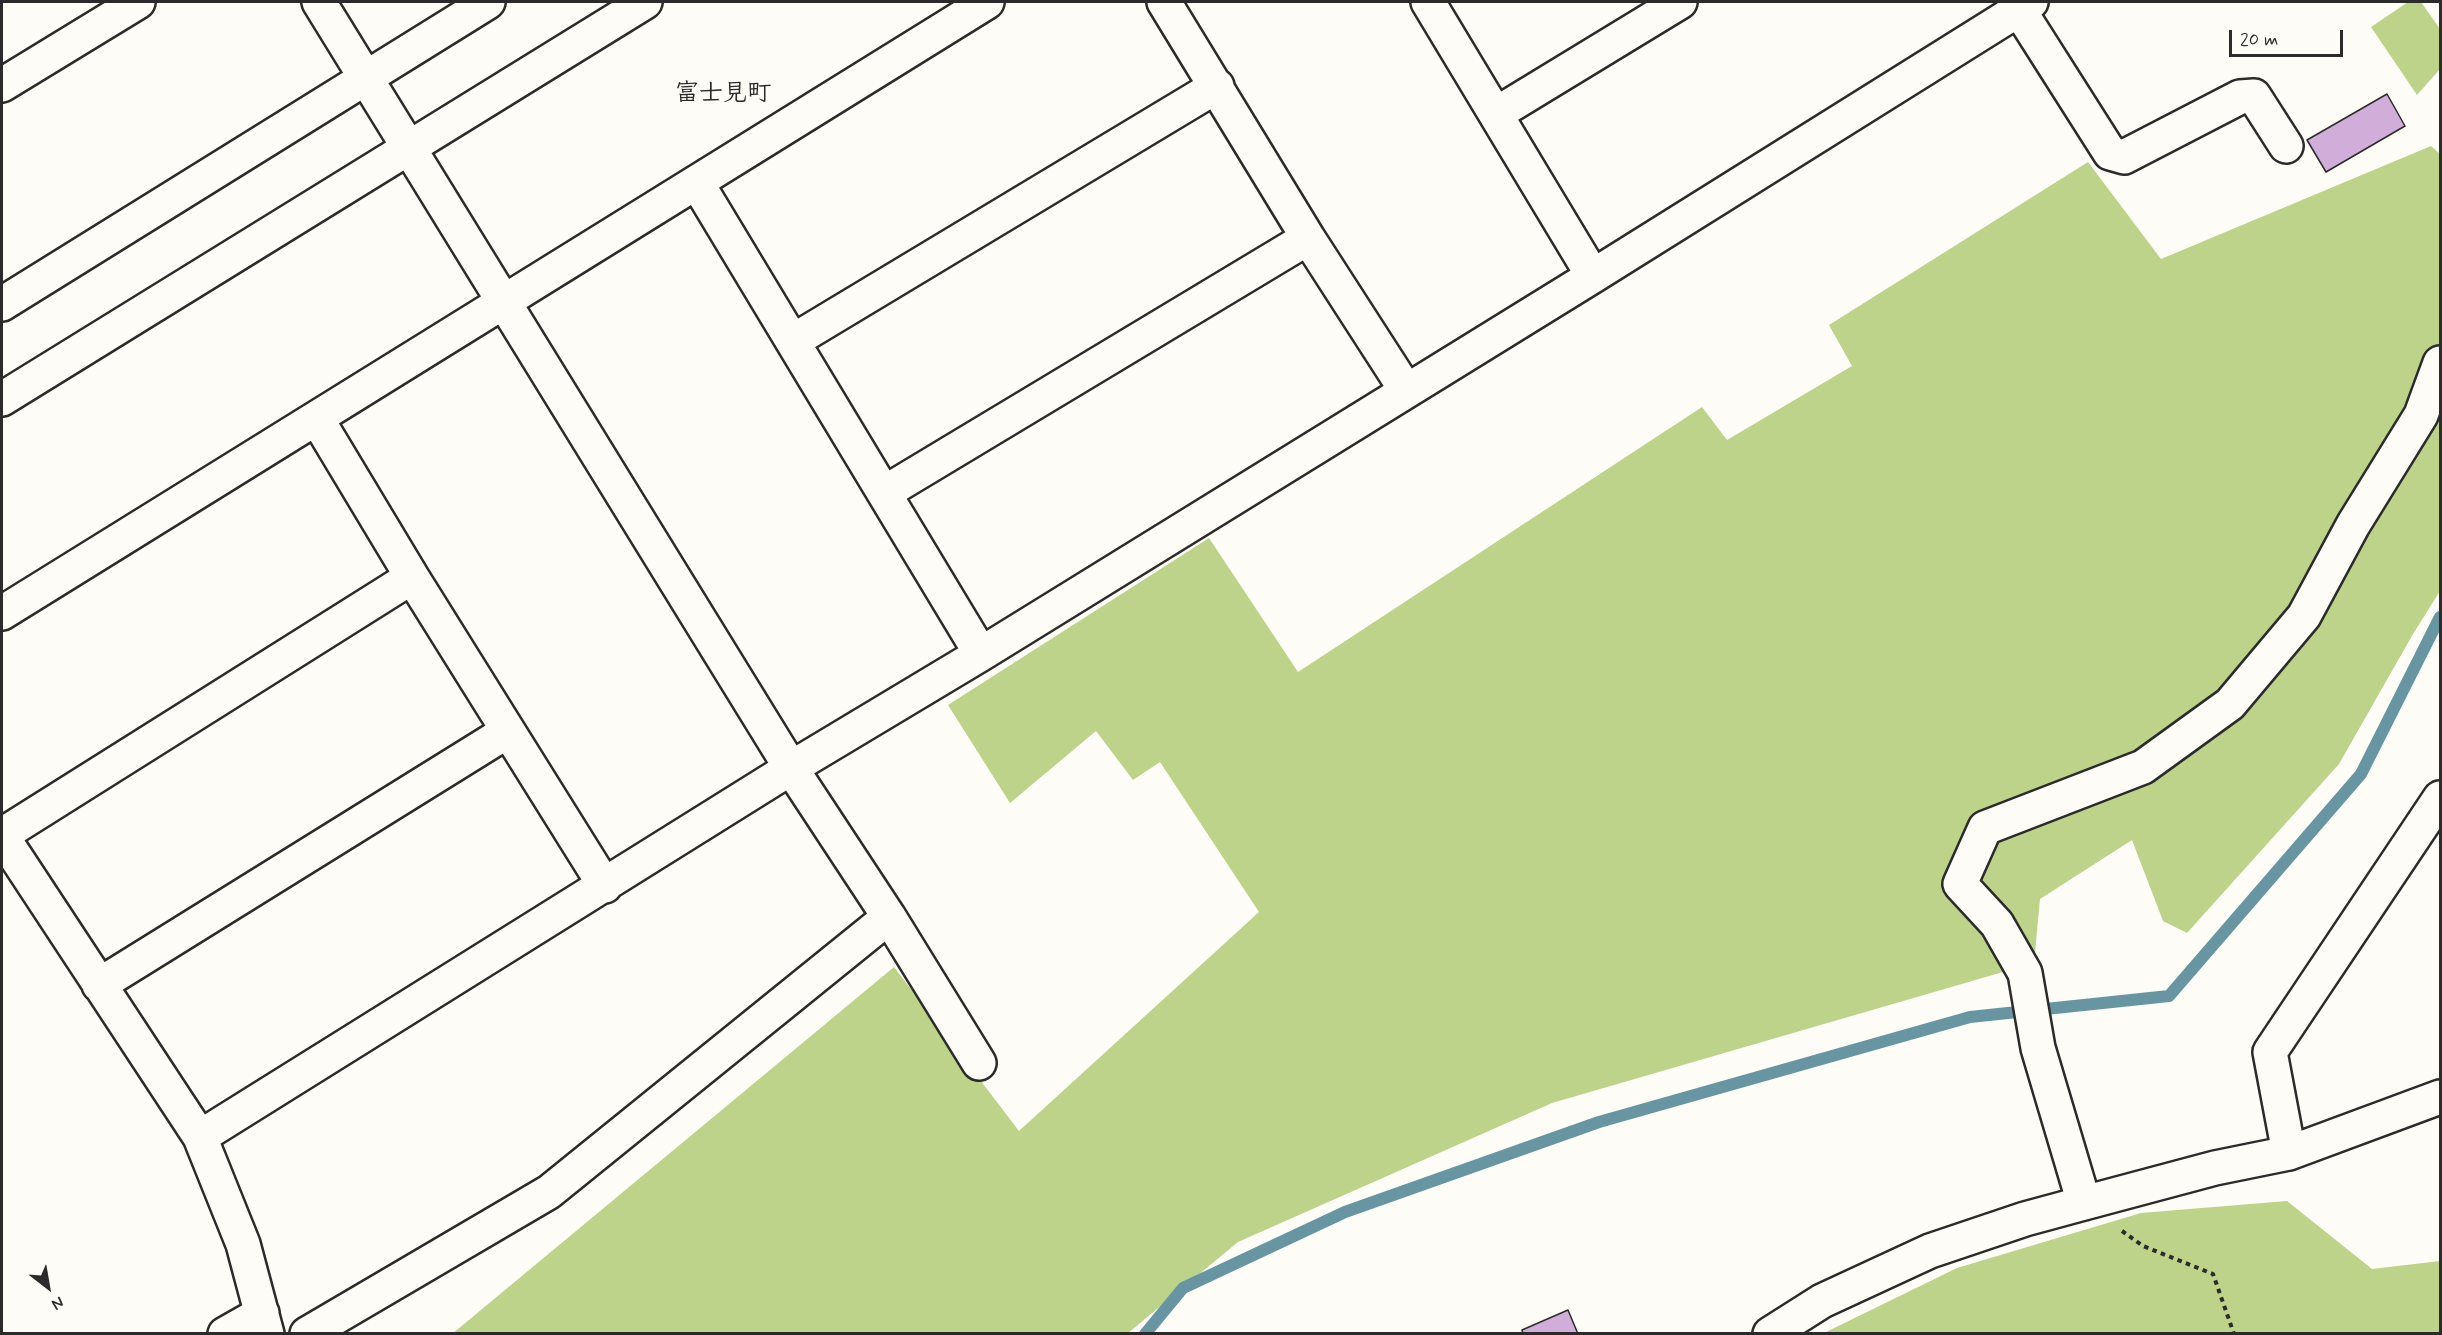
<!DOCTYPE html>
<meta charset="utf-8">
<style>
body{margin:0}
#map{position:relative;width:2442px;height:1335px;overflow:hidden;background:#fdfcf7;font-family:Mynerve,sans-serif}
canvas{display:block}
.frame{position:absolute;inset:0;border:3px solid #2b2b2b;pointer-events:none}
.north{position:absolute;left:18px;top:1257px;width:60px;height:60px;-webkit-text-stroke:4px #fdfcf7;paint-order:stroke;rotate:149deg;font-size:16px;font-weight:700;line-height:24px;text-align:center;color:#2b2b2b}
.north::after{content:'';display:block;margin:auto;width:21px;height:27px;background:#2b2b2b;clip-path:polygon(50% 0,100% 100%,50% 72%,0 100%)}
.scale{position:absolute;left:2229px;top:30px;width:114px;height:27px;box-sizing:border-box;border:3px solid #2b2b2b;border-top:0;padding-left:8px;font-size:18px;line-height:21px;white-space:nowrap;color:#2b2b2b;-webkit-text-stroke:4px #fdfcf7;paint-order:stroke}
</style>
<div id="map">
<canvas width="2442" height="1335"></canvas>
<div class="frame"></div>
<div class="north">N</div>
<div class="scale">20 m</div>
</div>
<script>
const c = document.querySelector('canvas').getContext('2d');
c.lineJoin = 'round';
function paint(path, color) {
  c.fillStyle = color;
  c.fill(path, 'evenodd');
}
function shape(rows) {
  const path = new Path2D();
  for (const r of rows) {
    path.moveTo(r[0], r[1]);
    for (let i = 2; i < r.length; i += 2) path.lineTo(r[i], r[i + 1]);
  }
  return path;
}
function strokePath(path, color, width, dash) {
  c.strokeStyle = color;
  c.lineWidth = width;
  c.lineCap = dash ? 'butt' : 'round';
  c.setLineDash(dash || []);
  c.stroke(path);
}
function write(font, color, halo, rows, align = 'center') {
  c.font = font + ' Mynerve,"Klee One",sans-serif';
  c.lineWidth = 4.5;
  c.setLineDash([]);
  c.textBaseline = 'middle';
  c.strokeStyle = halo;
  c.fillStyle = color;
  for (const [text, x, y, turn = 0] of rows) {
    c.save();
    c.translate(x, y);
    c.rotate((+turn || 0) * Math.PI / 180);
    c.textAlign = isNaN(turn) ? turn : align;
    if (halo) c.strokeText(text, 0, 0);
    c.fillText(text, 0, 0);
    c.restore();
  }
}
paint(shape([
 [2408,2,2421,2,2440,29,2440,69,2417,95,2371,27],
 [2431,146,2440,154,2440,591,2413,634,2339,764,2187,933,2163,921,2132,840,2040,899,2034,963,1552,1103,1238,1242,1128,1333,452,1334,894,967,1019,1131,1259,912,1160,762,1133,780,1096,731,1010,803,948,705,1209,538,1298,672,1702,407,1727,440,1852,366,1829,325,2088,162,2161,259],
 [2287,1201,2372,1269,2440,1261,2440,1333,1824,1333,1957,1268,2141,1213]
]), '#bdd389');
strokePath(shape([
 [1145,1334,1183,1288,1345,1212,1599,1122,1970,1017,2169,996,2361,774,2440,617]
]), '#6895a2', 12);
const building = shape([
 [2387,94,2405,126,2326,172,2307,140,2387,94],
 [1568,1310,1578,1334,1523,1334,1522,1330,1568,1310]
]);
paint(building, '#d0aed9');
strokePath(building, '#2b2b2b', 1.5);
const minor = shape([
 [319,2,791,768,889,917,979,1063],
 [1164,2,1308,238,1406,390],
 [1428,2,1593,276],
 [2014,2,2110,153,2124,157,2240,97,2254,96,2286,146],
 [2,85,138,2],
 [1496,114,1680,2],
 [697,183,981,654],
 [2,304,488,2],
 [793,341,1217,86],
 [2,399,645,2],
 [317,419,412,577,605,886],
 [884,493,1308,238],
 [2,613,987,2],
 [2,835,412,577],
 [2,836,200,1137,243,1244,267,1334],
 [99,985,508,731],
 [200,1137,791,768,981,654,1593,276,2031,2],
 [2289,1153,2270,1052,2440,798],
 [2084,1203,2038,1048,2025,973,1997,924,1960,884,1985,828,2143,767,2230,704,2304,616,2353,525,2421,415,2440,363],
 [225,1334,262,1313],
 [307,1334,549,1192,889,917],
 [1770,1334,1822,1301,1930,1251,2025,1219,2084,1203,2215,1168,2289,1153,2440,1097]
]);
strokePath(minor, '#2b2b2b', 38);
strokePath(shape([
 [2122,1231,2143,1246,2213,1274,2234,1334]
]), '#2b2b2b', 4, [4.5, 4.5]);
strokePath(minor, '#fdfcf7', 33);
write('bold 24px', '#2b2b2b', '#fdfcf7', [
 ["富士見町",723,95]
]);
</script>
